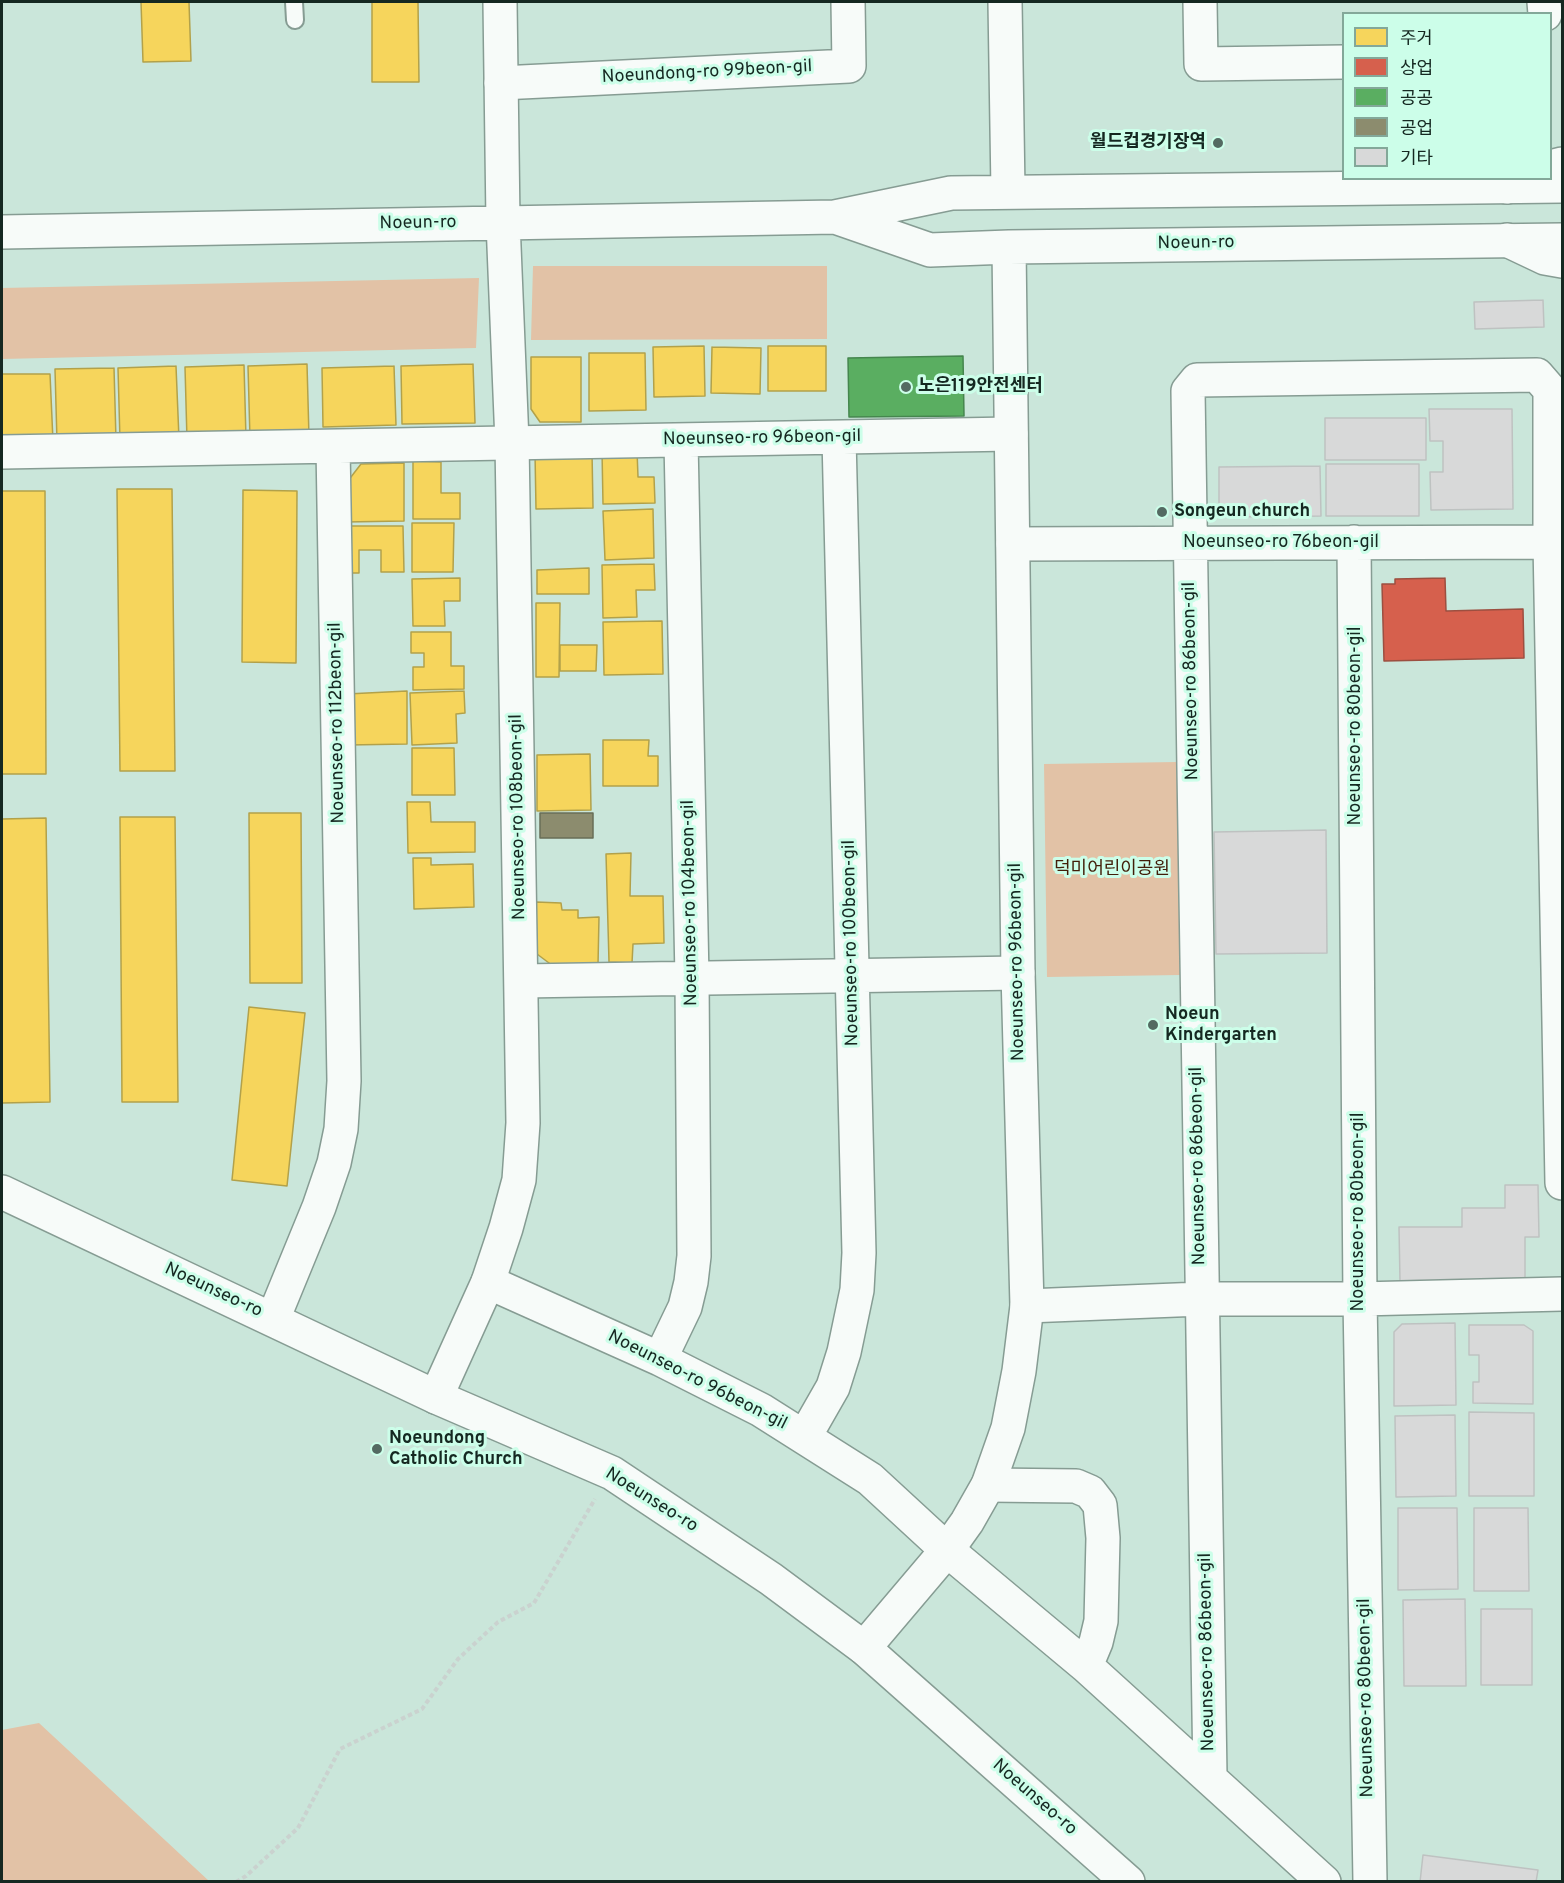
<!DOCTYPE html>
<meta charset="utf-8">
<style>
body{margin:0}
#map{position:relative;width:1564px;height:1883px;overflow:hidden;background:#cae6da;font-family:Overpass,"Noto Sans KR",sans-serif}
canvas{display:block}
.frame{position:absolute;inset:0;border:3px solid #152821;pointer-events:none}
.legend{position:absolute;left:1342px;top:12px;width:210px;height:168px;box-sizing:border-box;background:#ccfee9;border:2px solid #83a899;margin:0;padding:8px 10px;list-style:none;font-size:18px;color:#152821}
.legend li{display:flex;align-items:center;gap:12px;height:30px}
.legend b{width:30px;border:2px solid #83a899}
</style>
<div id="map">
<canvas width="1564" height="1883"></canvas>
<div class="frame"></div>
<ul class="legend">
<li><b style="height:16px;background:#f6d55c"></b>주거</li>
<li><b style="height:16px;background:#d6604d"></b>상업</li>
<li><b style="height:16px;background:#5aae61"></b>공공</li>
<li><b style="height:16px;background:#8c8c6e"></b>공업</li>
<li><b style="height:16px;background:#d8d9d9"></b>기타</li>
</ul>
</div>
<script>
const c = document.querySelector('canvas').getContext('2d');
c.lineJoin = 'round';
function paint(path, color) {
  c.fillStyle = color;
  c.fill(path, 'evenodd');
}
function shape(rows) {
  const path = new Path2D();
  for (const r of rows) {
    path.moveTo(r[0], r[1]);
    for (let i = 2; i < r.length; i += 2) path.lineTo(r[i], r[i + 1]);
  }
  return path;
}
function strokePath(path, color, width, dash) {
  c.strokeStyle = color;
  c.lineWidth = width;
  c.lineCap = dash ? 'butt' : 'round';
  c.setLineDash(dash || []);
  c.stroke(path);
}
function write(font, color, halo, rows, align = 'center') {
  c.font = font + ' Overpass,"Noto Sans KR",sans-serif';
  c.lineWidth = 6;
  c.setLineDash([]);
  c.textBaseline = 'middle';
  c.strokeStyle = halo;
  c.fillStyle = color;
  for (const [text, x, y, turn = 0] of rows) {
    c.save();
    c.translate(x, y);
    c.rotate((+turn || 0) * Math.PI / 180);
    c.textAlign = isNaN(turn) ? turn : align;
    if (halo) c.strokeText(text, 0, 0);
    c.fillText(text, 0, 0);
    c.restore();
  }
}
paint(shape([
 [533,266,827,266,827,339,531,340],
 [479,278,476,348,2,359,2,288],
 [1177,762,1180,975,1047,977,1044,764],
 [39,1723,209,1881,2,1881,2,1730]
]), '#e2c2a6');
const homes = shape([
 [141,2,189,2,191,61,143,62,141,2],
 [372,2,418,2,419,82,372,82,372,2],
 [704,346,705,396,654,397,653,347,704,346],
 [768,346,826,346,826,391,768,391,768,346],
 [712,347,761,348,760,394,711,393,712,347],
 [589,353,645,353,646,410,589,411,589,353],
 [531,357,581,357,581,422,540,422,531,409,531,357],
 [307,364,309,437,250,439,248,366,307,364],
 [473,364,475,423,402,424,401,366,473,364],
 [244,365,246,438,187,440,185,367,244,365],
 [176,366,179,439,120,441,118,368,176,366],
 [394,366,396,425,323,427,322,368,394,366],
 [114,368,116,440,57,442,55,369,114,368],
 [2,374,50,374,53,441,2,440,2,374],
 [637,450,638,477,654,477,655,503,603,504,602,451,637,450],
 [592,451,593,508,536,509,535,453,592,451],
 [413,461,441,462,441,493,460,493,460,519,413,519,413,461],
 [404,463,404,521,345,522,344,486,361,464,404,463],
 [117,489,172,489,175,771,120,771,117,489],
 [243,490,297,491,296,663,242,662,243,490],
 [2,491,45,491,46,774,2,774,2,491],
 [653,509,654,558,605,560,603,511,653,509],
 [412,523,454,523,453,572,412,572,412,523],
 [345,526,403,526,404,572,381,572,381,550,359,550,359,573,346,573,345,526],
 [654,564,655,590,636,590,637,617,603,618,602,565,654,564],
 [589,568,589,594,537,594,537,570,589,568],
 [460,578,460,601,444,601,445,626,413,626,412,579,460,578],
 [536,603,560,603,559,677,536,677,536,603],
 [662,621,663,674,604,675,603,622,662,621],
 [411,632,451,632,451,666,464,666,464,689,413,690,413,667,424,667,424,653,411,653,411,632],
 [560,645,597,645,596,671,560,671,560,645],
 [407,691,407,744,348,745,347,694,407,691],
 [464,691,465,713,456,714,457,743,412,745,410,693,464,691],
 [603,740,649,740,648,756,658,756,658,786,603,786,603,740],
 [412,748,454,748,455,795,412,795,412,748],
 [590,754,591,810,537,811,537,755,590,754],
 [407,802,430,802,431,822,475,822,475,852,408,853,407,802],
 [249,813,301,813,302,983,250,983,249,813],
 [120,817,175,817,178,1102,122,1102,120,817],
 [46,818,50,1102,2,1103,2,819,46,818],
 [631,853,630,896,663,896,664,943,633,944,632,963,609,962,606,854,631,853],
 [413,858,431,858,431,865,473,864,474,907,414,909,413,858],
 [536,902,561,903,562,910,578,910,578,918,599,917,598,965,553,966,537,954,536,902],
 [249,1007,305,1013,287,1186,232,1180,249,1007]
]);
paint(homes, '#f6d55c');
strokePath(homes, '#b2a14a', 1.5);
const shops = shape([
 [1445,578,1446,611,1523,609,1524,658,1384,661,1382,584,1395,584,1395,579,1445,578]
]);
paint(shops, '#d6604d');
strokePath(shops, '#9c4f40', 1.5);
const public = shape([
 [963,356,964,416,849,417,848,358,963,356]
]);
paint(public, '#5aae61');
strokePath(public, '#45864e', 1.5);
const industry = shape([
 [540,813,593,813,593,838,540,838,540,813]
]);
paint(industry, '#8c8c6e');
strokePath(industry, '#686e57', 1.5);
const building = shape([
 [1543,300,1544,327,1475,329,1474,302,1543,300],
 [1429,409,1512,409,1513,509,1431,510,1430,472,1443,472,1443,441,1430,441,1429,409],
 [1325,418,1426,418,1426,460,1325,460,1325,418],
 [1326,464,1419,464,1419,516,1326,516,1326,464],
 [1320,466,1321,516,1232,517,1232,509,1219,509,1219,467,1320,466],
 [1326,830,1327,953,1216,954,1214,832,1326,830],
 [1505,1185,1538,1185,1539,1237,1525,1237,1525,1280,1400,1281,1399,1227,1462,1227,1462,1208,1505,1208,1505,1185],
 [1455,1323,1456,1405,1394,1406,1394,1332,1402,1324,1455,1323],
 [1469,1325,1524,1325,1533,1331,1533,1404,1473,1403,1473,1382,1479,1382,1479,1355,1469,1355,1469,1325],
 [1469,1412,1534,1413,1534,1496,1469,1496,1469,1412],
 [1455,1415,1456,1496,1396,1497,1395,1416,1455,1415],
 [1398,1508,1457,1508,1458,1589,1398,1590,1398,1508],
 [1474,1508,1528,1508,1529,1591,1474,1591,1474,1508],
 [1465,1599,1466,1686,1404,1686,1403,1600,1465,1599],
 [1481,1609,1532,1609,1532,1685,1481,1685,1481,1609],
 [1423,1855,1538,1870,1536,1882,1420,1882,1423,1855]
]);
paint(building, '#d8d9d9');
strokePath(building, '#bec2c1', 1.5);
const service = shape([
 [294,2,295,20]
]);
const minor = shape([
 [1200,2,1201,64,1344,62],
 [1544,2,1545,14],
 [501,83,849,66,848,2],
 [2,452,1011,434],
 [1354,542,1360,1299,1370,1882],
 [1013,544,1550,542],
 [522,981,1018,973],
 [2,1192,436,1397,612,1473,771,1579,864,1648,1128,1882],
 [488,1282,660,1359,761,1410,870,1479,947,1550,1086,1666,1324,1882],
 [1027,1306,1201,1299,1360,1299,1562,1294],
 [273,1319,319,1207,334,1163,341,1129,344,1081,333,447],
 [660,1359,685,1307,691,1282,694,1256,692,978,681,441],
 [805,1436,833,1387,844,1352,857,1290,859,1253,839,438],
 [988,1485,1076,1486,1090,1492,1100,1505,1103,1538,1101,1621,1096,1642,1086,1666],
 [1210,1776,1188,391,1197,380,1537,375,1550,390,1550,542,1562,1183]
]);
const tertiary = shape([
 [1005,2,1008,191],
 [835,217,930,250,1009,247,1562,240],
 [2,232,835,217,951,193,1562,186],
 [436,1397,488,1282,506,1228,519,1180,523,1123,512,442,503,222,500,2],
 [864,1648,947,1550,967,1522,988,1485,1008,1428,1019,1371,1027,1306,1018,973,1009,247]
]);
const primary = shape([
 [1550,167,1562,164],
 [1507,187,1524,178],
 [1507,240,1545,258,1562,261]
]);
strokePath(service, '#869c93', 20);
strokePath(minor, '#869c93', 36);
strokePath(tertiary, '#869c93', 36);
strokePath(primary, '#869c93', 36);
strokePath(shape([
 [236,1882,246,1876,298,1828,340,1749,422,1709,458,1659,498,1622,534,1603,595,1499]
]), '#cad2cf', 4, [4.5, 3]);
strokePath(service, '#f7fbf9', 16);
strokePath(minor, '#f7fbf9', 33);
strokePath(tertiary, '#f7fbf9', 33);
strokePath(primary, '#f7fbf9', 33);
for (const [x, y, r, color] of [
 [1218,143,6,"#546a62"],
 [906,387,6,"#546a62"],
 [1162,512,6,"#546a62"],
 [1153,1025,6,"#546a62"],
 [377,1449,6,"#546a62"]
]) {
  const dot = new Path2D();
  dot.arc(x, y, r, 0, 2 * Math.PI);
  c.fillStyle = color;
  c.fill(dot);
  strokePath(dot, '#ccfee9', 2);
}
write('18px', '#152821', '#ccfee9', [
 ["Noeundong-ro 99beon-gil",707,73,-3],
 ["Noeun-ro",418,224,-1],
 ["Noeun-ro",1196,244,-1],
 ["Noeunseo-ro 96beon-gil",762,439,-1],
 ["Noeunseo-ro 76beon-gil",1281,543],
 ["Noeunseo-ro 86beon-gil",1192,681,-91],
 ["Noeunseo-ro 112beon-gil",338,723,-91],
 ["Noeunseo-ro 80beon-gil",1356,726,-90],
 ["Noeunseo-ro 108beon-gil",519,817,-91],
 ["Noeunseo-ro 104beon-gil",691,903,-91],
 ["Noeunseo-ro 100beon-gil",852,943,-91],
 ["Noeunseo-ro 96beon-gil",1018,962,-91],
 ["Noeunseo-ro 86beon-gil",1199,1166,-91],
 ["Noeunseo-ro 80beon-gil",1359,1212,-90],
 ["Noeunseo-ro",213,1291,25],
 ["Noeunseo-ro 96beon-gil",697,1381,27],
 ["Noeunseo-ro",651,1501,32],
 ["Noeunseo-ro 86beon-gil",1208,1652,-91],
 ["Noeunseo-ro 80beon-gil",1367,1698,-91],
 ["Noeunseo-ro",1034,1798,41]
]);
write('bold 18px', '#152821', '#ccfee9', [
 ["월드컵경기장역",1206,143,"right"],
 ["노은119안전센터",918,387],
 ["Songeun church",1174,512],
 ["Noeun",1165,1015],
 ["Kindergarten",1165,1036],
 ["Noeundong",389,1439],
 ["Catholic Church",389,1460]
], 'left');
write('18px', '#421e09', '#ccfee9', [
 ["덕미어린이공원",1112,870]
]);
</script>
